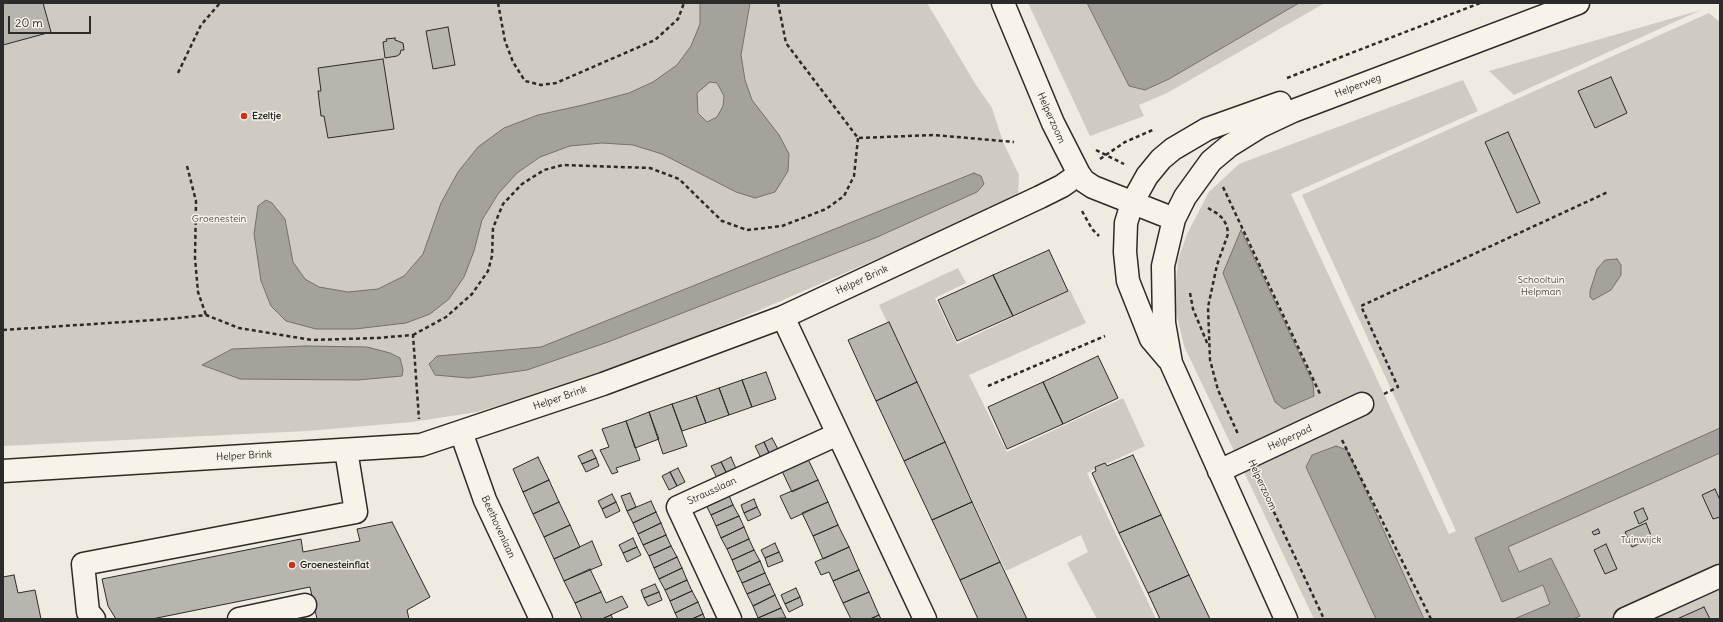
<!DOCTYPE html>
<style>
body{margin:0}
#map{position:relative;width:1723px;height:622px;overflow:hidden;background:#efebe0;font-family:Delius,sans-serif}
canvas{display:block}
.frame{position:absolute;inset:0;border:4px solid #2b2b2b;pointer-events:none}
.scale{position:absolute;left:8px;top:16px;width:83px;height:18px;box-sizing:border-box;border:2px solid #2b2b2b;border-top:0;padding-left:5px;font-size:12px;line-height:14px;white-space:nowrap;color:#2b2b2b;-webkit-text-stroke:3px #f7f3e8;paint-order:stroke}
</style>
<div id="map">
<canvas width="1723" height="622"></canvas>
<div class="frame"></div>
<div class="scale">20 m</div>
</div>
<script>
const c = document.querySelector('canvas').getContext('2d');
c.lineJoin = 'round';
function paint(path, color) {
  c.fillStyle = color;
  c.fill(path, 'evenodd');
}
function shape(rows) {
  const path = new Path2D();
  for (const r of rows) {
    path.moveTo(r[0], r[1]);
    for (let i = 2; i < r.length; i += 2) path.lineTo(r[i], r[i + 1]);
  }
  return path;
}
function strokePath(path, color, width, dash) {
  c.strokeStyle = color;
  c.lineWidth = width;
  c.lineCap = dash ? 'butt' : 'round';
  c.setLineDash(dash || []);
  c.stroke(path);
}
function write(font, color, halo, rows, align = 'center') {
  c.font = font + ' Delius,sans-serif';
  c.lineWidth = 3;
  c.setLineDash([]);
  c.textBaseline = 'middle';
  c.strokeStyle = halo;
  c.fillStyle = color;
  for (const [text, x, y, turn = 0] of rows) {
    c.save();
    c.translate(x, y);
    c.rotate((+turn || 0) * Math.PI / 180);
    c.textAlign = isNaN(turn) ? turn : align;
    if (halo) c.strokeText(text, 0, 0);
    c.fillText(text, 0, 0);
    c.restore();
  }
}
paint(shape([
 [3,3,927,3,976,85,992,108,1003,142,1019,175,1018,196,989,210,760,310,654,354,578,382,477,412,412,422,307,431,3,446],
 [1028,3,1087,3,1129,86,1169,79,1299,3,1325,3,1167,93,1139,105,1144,116,1090,136],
 [1701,10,1514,95,1489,71],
 [1709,13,1720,22,1720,619,1424,619,1347,450,1306,467,1376,619,1314,619,1184,346,1174,303,1178,260,1187,234,1209,192,1239,164,1463,80,1478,111,1291,194,1449,534,1456,531,1302,195],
 [1241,231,1313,383,1314,396,1234,250],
 [958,268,966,283,935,298,957,344,1070,290,1086,323,969,375,1007,452,1123,398,1145,446,1087,473,1156,619,1097,619,1067,563,1088,552,1081,535,1006,571,879,305]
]), '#cfcbc2');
const water = shape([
 [700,3,750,3,741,55,745,80,752,100,779,135,789,154,788,171,775,192,755,198,736,192,662,154,633,145,602,143,570,146,540,157,517,173,498,194,482,220,474,251,464,277,449,299,430,314,406,323,355,329,316,329,286,321,271,306,261,281,254,234,258,206,266,200,272,203,285,219,293,262,305,279,319,287,348,292,378,289,404,276,423,254,441,203,458,172,478,147,504,128,538,115,583,105,629,93,653,82,677,65,691,46,700,24,700,3],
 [710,82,717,83,724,96,723,106,717,117,707,122,698,113,697,93,710,82],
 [1087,3,1299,3,1169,79,1145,90,1129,86,1087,3],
 [974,173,981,176,984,184,977,192,875,238,608,342,527,370,469,378,435,375,429,364,437,356,541,347,974,173],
 [1241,230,1313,383,1314,396,1284,409,1275,402,1223,273,1241,230],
 [1617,259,1621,265,1621,275,1611,290,1593,300,1590,297,1590,291,1597,269,1605,260,1617,259],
 [306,346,367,347,390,353,400,358,403,370,402,376,358,380,240,379,202,365,232,349,306,346],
 [1720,428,1720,453,1508,547,1519,572,1551,558,1580,616,1573,619,1514,619,1550,604,1543,585,1502,602,1475,538,1720,428],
 [1336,446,1347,450,1424,619,1376,619,1306,467,1312,455,1336,446]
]);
paint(water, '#a4a29a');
strokePath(water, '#74726e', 1);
const building = shape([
 [3,3,43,3,51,32,3,45,3,3],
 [448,27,455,65,433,69,426,31,448,27],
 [395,38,395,40,403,43,404,50,401,50,400,54,397,56,385,58,383,42,387,41,386,39,395,38],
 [383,59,394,129,328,138,324,116,321,116,318,91,321,91,318,68,383,59],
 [1611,77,1627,113,1595,128,1578,91,1611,77],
 [1508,132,1540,203,1517,213,1485,142,1508,132],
 [1049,250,1068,291,1013,316,993,275,1049,250],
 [993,275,1013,316,957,341,938,300,993,275],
 [889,322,917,382,876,401,848,340,889,322],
 [1098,356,1118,398,1063,424,1043,382,1098,356],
 [766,372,776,399,752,407,742,380,766,372],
 [742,380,752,407,729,415,719,388,742,380],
 [917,382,945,442,904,461,876,401,917,382],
 [1043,382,1063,424,1007,449,988,407,1043,382],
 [719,388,729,415,706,423,696,396,719,388],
 [696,396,706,423,682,431,672,404,696,396],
 [672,404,687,446,663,454,649,412,672,404],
 [649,412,659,439,635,448,626,421,649,412],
 [626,421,640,460,616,468,618,472,612,474,600,450,609,447,602,429,626,421],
 [772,438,779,451,770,455,764,442,772,438],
 [764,442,770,455,762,460,755,446,764,442],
 [945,442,972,502,932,520,904,461,945,442],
 [592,450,596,458,582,464,578,456,592,450],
 [1133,455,1161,515,1119,533,1092,473,1096,471,1095,467,1105,463,1107,466,1133,455],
 [538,457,549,480,523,492,513,469,538,457],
 [731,457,737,471,728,476,721,462,731,457],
 [807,457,818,480,792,492,781,469,807,457],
 [596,458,599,466,586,472,582,464,596,458],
 [721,462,728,476,718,480,711,466,721,462],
 [678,468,685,482,677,486,670,472,678,468],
 [670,472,677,486,669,490,662,476,670,472],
 [549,480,559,502,533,514,523,492,549,480],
 [818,480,828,502,791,519,780,496,818,480],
 [1715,489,1720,500,1720,517,1713,519,1702,495,1715,489],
 [630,493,636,507,627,511,621,496,630,493],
 [728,493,733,505,711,515,705,503,728,493],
 [612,494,616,502,602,509,598,501,612,494],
 [754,499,757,507,744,513,741,505,754,499],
 [651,501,656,512,633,523,627,511,651,501],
 [559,502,570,525,544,537,533,514,559,502],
 [616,502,620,511,606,518,602,509,616,502],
 [828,502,838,525,813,536,802,513,828,502],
 [972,502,1000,562,960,580,932,520,972,502],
 [733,505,739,516,716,526,711,515,733,505],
 [757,507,761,515,748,521,744,513,757,507],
 [1643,508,1648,519,1639,524,1634,512,1643,508],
 [656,512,661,523,638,534,633,523,656,512],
 [1161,515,1189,575,1148,593,1119,533,1161,515],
 [739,516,744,527,721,538,716,526,739,516],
 [392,522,430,597,407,610,409,619,317,619,310,587,152,619,116,619,108,606,102,579,301,539,303,552,360,541,357,529,392,522],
 [661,523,666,535,643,545,638,534,661,523],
 [1646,523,1652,538,1632,547,1625,532,1646,523],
 [570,525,580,547,554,559,544,537,570,525],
 [838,525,849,547,823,559,813,536,838,525],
 [744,527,749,539,727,549,721,538,744,527],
 [1598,529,1600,533,1594,535,1592,532,1598,529],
 [666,535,671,546,649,556,643,545,666,535],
 [633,538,637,547,623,553,619,545,633,538],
 [749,539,754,550,732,560,727,549,749,539],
 [592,541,602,565,564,581,554,559,592,541],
 [775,543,779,552,765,558,761,550,775,543],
 [1606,544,1617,569,1605,574,1594,550,1606,544],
 [671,546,677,557,654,568,649,556,671,546],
 [637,547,641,555,627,562,623,553,637,547],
 [849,547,859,570,833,581,829,572,821,575,815,562,849,547],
 [754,550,760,561,737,572,732,560,754,550],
 [779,552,783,561,768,567,765,558,779,552],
 [677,557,682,568,659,579,654,568,677,557],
 [760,561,765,573,742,583,737,572,760,561],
 [1000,562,1027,619,978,619,960,580,1000,562],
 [682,568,687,580,665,590,659,579,682,568],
 [590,569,601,592,575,603,564,581,590,569],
 [859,570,869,592,843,603,833,581,859,570],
 [765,573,770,584,747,594,742,583,765,573],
 [14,575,18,593,35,590,41,619,3,619,3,577,14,575],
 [1189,575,1210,619,1160,619,1148,593,1189,575],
 [687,580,692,591,670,601,665,590,687,580],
 [655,584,659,592,644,598,641,590,655,584],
 [770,584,775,595,753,606,747,594,770,584],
 [796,588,800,597,785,604,781,595,796,588],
 [692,591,698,602,675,613,670,601,692,591],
 [601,592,606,603,622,596,628,607,602,619,582,619,575,603,601,592],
 [659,592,662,600,648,606,644,598,659,592],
 [869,592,879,615,870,619,851,619,843,603,869,592],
 [775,595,781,608,758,618,753,606,775,595],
 [800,597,803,605,789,612,785,604,800,597],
 [698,602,703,614,692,619,678,619,675,613,698,602],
 [1704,607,1710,619,1677,619,1704,607],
 [781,608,786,618,759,619,758,618,781,608],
 [703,614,705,619,692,619,703,614],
 [611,615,613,619,602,619,611,615],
 [879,615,881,619,870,619,879,615]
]);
paint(building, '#b8b5ae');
strokePath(building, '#2b2b2b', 1);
const minor = shape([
 [1003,3,1053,123,1079,174,1084,181,1093,187,1174,219],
 [783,317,925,619],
 [1168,359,1151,339,1128,281,1125,252,1126,223,1132,203,1147,176,1161,159,1173,149,1207,129,1280,103],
 [461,432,485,500,541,619],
 [3,471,421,445,603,384,783,317,1040,197,1062,186,1079,174],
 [1219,471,1362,404],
 [94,619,88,612,83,564,356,512,346,450],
 [239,619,305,605],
 [730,619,678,507,838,434],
 [1286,619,1171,363,1164,323,1163,266,1174,219,1185,197,1211,161,1229,146,1261,126,1293,111,1578,3],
 [1625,619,1720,576]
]);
strokePath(minor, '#2b2b2b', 25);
strokePath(shape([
 [498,3,505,41,513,62,525,81,541,85,556,83,655,40,678,19,684,3],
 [778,3,786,43,858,138,934,135,1014,142],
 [178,73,201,25,220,3],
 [1287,78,1480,3],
 [1096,150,1124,164],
 [1100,159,1125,142,1155,129],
 [187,166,196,201,195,258,198,292,206,315],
 [1223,187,1321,396],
 [1208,208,1218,214,1223,219,1227,226,1228,234,1217,265,1208,307,1210,360,1218,390,1238,434],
 [1082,211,1092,229,1099,236],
 [1190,293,1193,309,1208,345],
 [3,330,169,319,206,315,239,328,312,340,377,338,413,335,419,419],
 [413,335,446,317,472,294,488,271,492,256,493,228,503,204,522,184,544,170,563,165,650,168,679,179,722,221,747,230,782,226,826,209,844,196,854,176,858,138],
 [988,386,1105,336],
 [1384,394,1398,387,1361,306,1608,192],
 [1342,440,1431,619],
 [1259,480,1324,619]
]), '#2b2b2b', 2.5, [4, 3]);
strokePath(minor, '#f7f3e8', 22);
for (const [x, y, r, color] of [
 [244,116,4,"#c8321e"],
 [292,565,4,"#c8321e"]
]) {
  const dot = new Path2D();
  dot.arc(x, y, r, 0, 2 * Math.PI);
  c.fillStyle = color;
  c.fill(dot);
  strokePath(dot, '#f7f3e8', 1.5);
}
write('10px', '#2b2b2b', '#f7f3e8', [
 ["Helperweg",1358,86,-21],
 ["Helperzoom",1051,118,66],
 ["Helper Brink",862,280,-25],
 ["Helper Brink",560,398,-19],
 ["Helperpad",1290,438,-25],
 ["Helper Brink",244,456,-3],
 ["Helperzoom",1262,485,65],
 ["Strausslaan",712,491,-25],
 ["Beethovenlaan",498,527,65]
]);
write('bold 10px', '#2b2b2b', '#f7f3e8', [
 ["Ezeltje",252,116],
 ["Groenesteinflat",300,565]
], 'left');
write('10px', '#545351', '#f7f3e8', [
 ["Groenestein",219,219],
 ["Schooltuin",1541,280],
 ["Helpman",1541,292],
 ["Tuinwijck",1641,540]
]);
</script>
